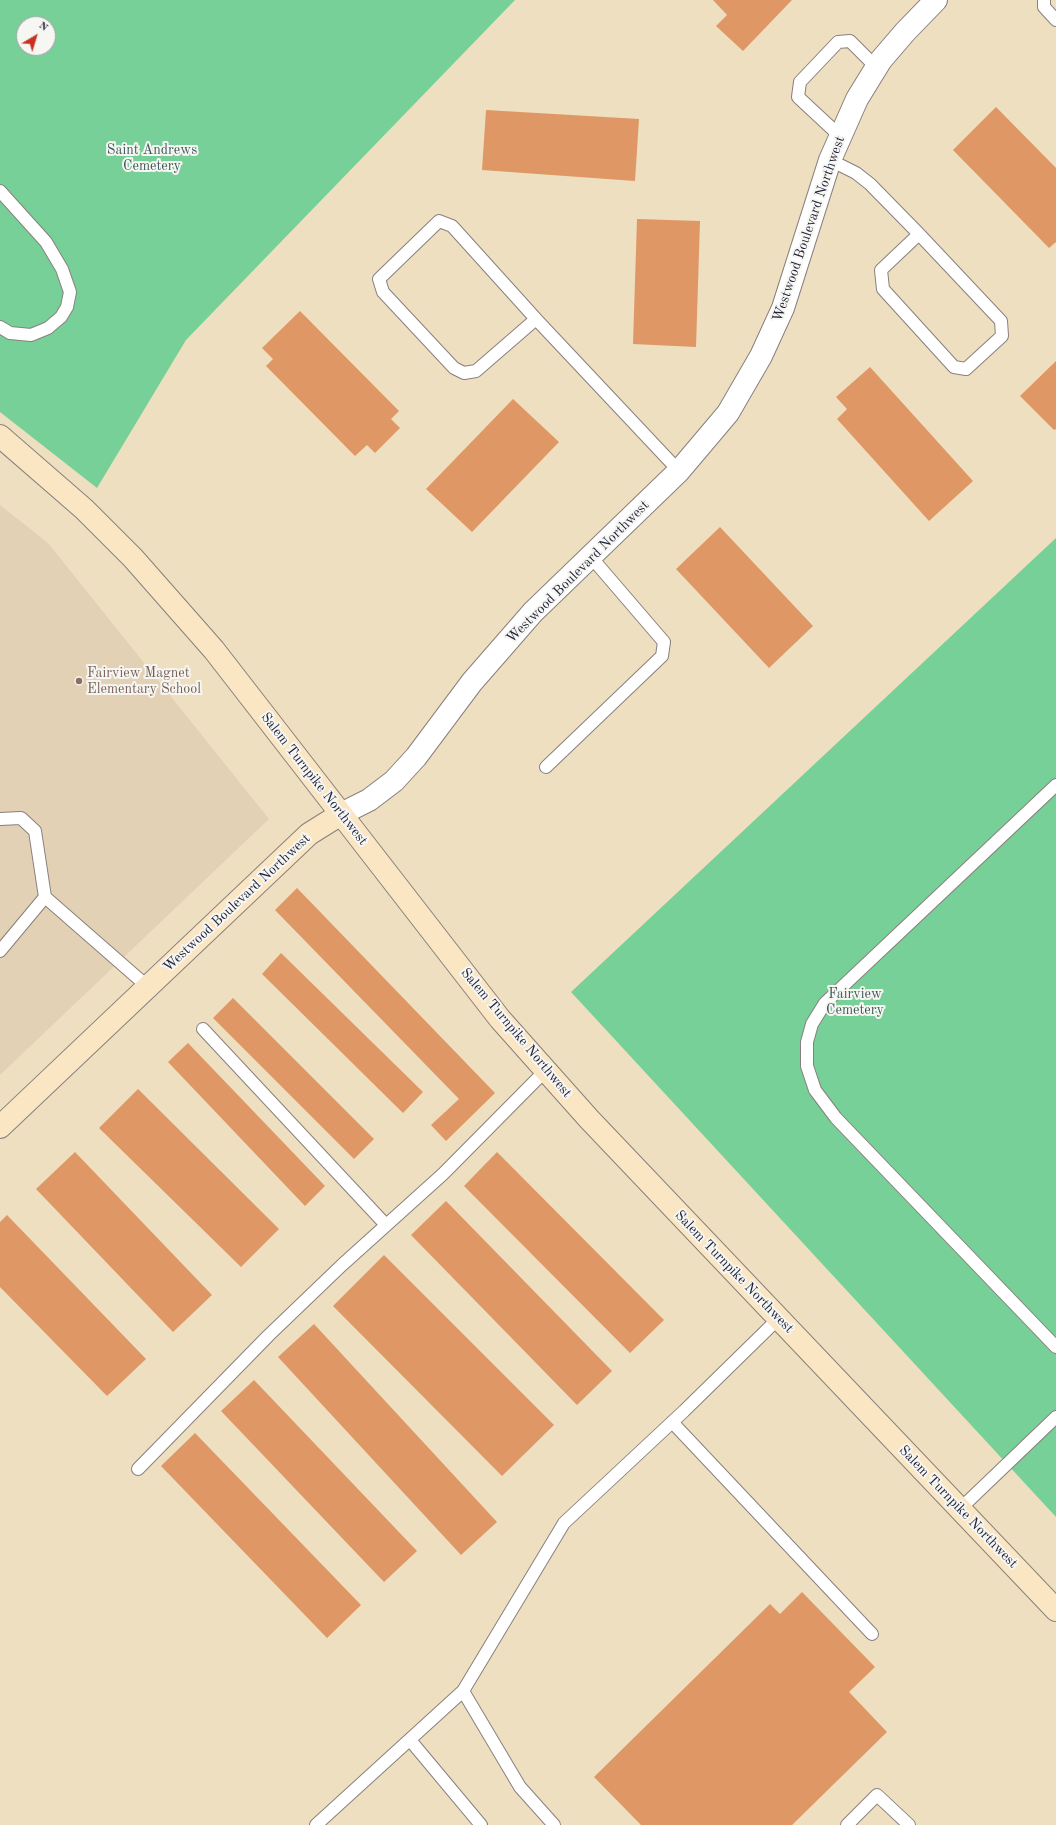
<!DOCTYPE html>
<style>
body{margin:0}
#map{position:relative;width:1056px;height:1825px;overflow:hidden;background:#eedfc0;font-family:"Old Standard TT",serif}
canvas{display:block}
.north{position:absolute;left:16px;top:16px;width:40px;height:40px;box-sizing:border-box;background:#f6f6f2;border:1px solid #a1a1a9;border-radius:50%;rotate:38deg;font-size:11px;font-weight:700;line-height:16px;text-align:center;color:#22223b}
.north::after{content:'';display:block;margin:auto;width:14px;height:18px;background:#c8321e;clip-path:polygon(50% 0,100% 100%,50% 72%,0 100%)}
</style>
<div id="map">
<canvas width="1056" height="1825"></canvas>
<div class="north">N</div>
</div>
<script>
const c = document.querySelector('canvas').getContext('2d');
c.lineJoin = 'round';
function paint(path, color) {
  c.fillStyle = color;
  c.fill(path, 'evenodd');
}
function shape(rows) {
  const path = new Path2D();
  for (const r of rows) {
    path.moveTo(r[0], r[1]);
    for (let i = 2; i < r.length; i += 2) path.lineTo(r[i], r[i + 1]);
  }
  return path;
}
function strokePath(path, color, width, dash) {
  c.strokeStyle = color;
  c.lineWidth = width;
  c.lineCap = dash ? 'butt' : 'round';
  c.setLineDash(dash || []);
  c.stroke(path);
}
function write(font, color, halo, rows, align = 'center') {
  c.font = font + ' "Old Standard TT",serif';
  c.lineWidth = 4;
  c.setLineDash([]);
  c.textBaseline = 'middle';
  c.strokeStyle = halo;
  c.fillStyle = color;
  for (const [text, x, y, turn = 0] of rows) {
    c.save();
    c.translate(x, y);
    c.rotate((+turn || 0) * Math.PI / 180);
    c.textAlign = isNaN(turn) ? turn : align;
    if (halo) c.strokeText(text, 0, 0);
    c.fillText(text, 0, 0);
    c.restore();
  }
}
paint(shape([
 [0,505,48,543,269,819,0,1075]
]), '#e3d1b5');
paint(shape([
 [0,0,515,0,186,340,97,488,0,412],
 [24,24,48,24,48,48,24,48],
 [1056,538,1056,1517,571,992]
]), '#77d097');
paint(shape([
 [713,0,792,0,743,51,716,26,727,15],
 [996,107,1056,168,1056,242,1049,248,953,150],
 [486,110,639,119,635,181,482,170],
 [637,219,700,221,696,347,633,344],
 [300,311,399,411,391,419,400,428,375,453,367,445,355,456,266,366,273,359,262,348],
 [1056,361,1056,429,1054,430,1020,396],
 [870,367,973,481,929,521,837,419,847,409,836,397],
 [513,399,559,442,472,532,426,489],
 [720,527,813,626,769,668,676,569],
 [297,888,495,1093,446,1141,431,1125,459,1099,275,910],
 [281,953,423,1092,403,1113,262,974],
 [233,998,374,1139,354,1159,213,1018],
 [188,1043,325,1186,305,1206,168,1062],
 [138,1089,279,1229,241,1267,99,1128],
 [75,1152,212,1295,173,1332,36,1189],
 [497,1152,664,1320,630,1353,464,1186],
 [446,1201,612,1371,577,1405,411,1235],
 [7,1215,146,1359,107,1396,0,1287,0,1222],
 [384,1255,554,1425,502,1476,333,1306],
 [314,1324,497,1522,461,1555,278,1357],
 [254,1380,417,1551,384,1582,221,1411],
 [195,1433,361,1605,327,1638,161,1466],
 [802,1592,875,1667,849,1692,887,1732,792,1825,641,1825,594,1777,770,1604,780,1614]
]), '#de9765');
const lane = shape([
 [1044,0,1044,7,1056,20],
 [841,137,798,97,800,82,838,42,850,41,876,67],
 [830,160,856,173,870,184,919,234,1001,321,1002,336,966,369,954,367,883,289,881,270,919,234],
 [0,191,46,242,62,269,70,292,67,307,61,317,48,328,31,335,10,333,0,327],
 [536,319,452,226,439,221,379,279,383,292,454,368,464,373,476,371,536,319,679,471],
 [546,767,662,656,664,642,591,557],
 [1056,785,825,1003,812,1024,807,1042,807,1066,815,1090,836,1118,1056,1347],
 [0,819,21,818,35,831,45,897,0,951],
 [45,897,148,987],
 [203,1029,386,1225],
 [672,1422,872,1634],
 [138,1469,268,1336,342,1265,443,1174,546,1070],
 [960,1509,1056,1417],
 [463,1691,520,1787,554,1825],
 [410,1740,481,1825],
 [316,1825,463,1691,564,1523,684,1411,779,1318],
 [847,1825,877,1795,909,1825]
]);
const street = shape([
 [341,814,369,800,394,781,416,757,472,682,533,612,679,471,728,413,761,356,783,308,830,160,857,99,881,60,905,32,936,0]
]);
const secondary = shape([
 [0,436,84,509,133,558,214,650,500,1019,589,1119,1056,1610],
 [0,1127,309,834,341,814]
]);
strokePath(lane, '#88807e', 14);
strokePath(street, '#88807e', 24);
strokePath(secondary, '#88807e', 24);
strokePath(lane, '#fff', 12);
strokePath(street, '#fff', 22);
strokePath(secondary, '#fbe6c4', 22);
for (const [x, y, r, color] of [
 [79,681,4,"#8d6e63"]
]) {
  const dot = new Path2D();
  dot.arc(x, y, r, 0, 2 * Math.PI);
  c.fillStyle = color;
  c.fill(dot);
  strokePath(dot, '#f6f6f2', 1.5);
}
write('14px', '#3c5657', '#f6f6f2', [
 ["Saint Andrews",152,150],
 ["Cemetery",152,166],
 ["Fairview",855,994],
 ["Cemetery",855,1010]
]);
write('14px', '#22223b', '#f6f6f2', [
 ["Westwood Boulevard Northwest",809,229,-71],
 ["Westwood Boulevard Northwest",578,572,-45],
 ["Salem Turnpike Northwest",314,779,52],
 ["Westwood Boulevard Northwest",237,903,-43],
 ["Salem Turnpike Northwest",516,1033,50],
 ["Salem Turnpike Northwest",734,1272,46],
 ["Salem Turnpike Northwest",958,1507,46]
]);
write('14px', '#785e54', '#f6f6f2', [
 ["Fairview Magnet",87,673],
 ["Elementary School",87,689]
], 'left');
</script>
